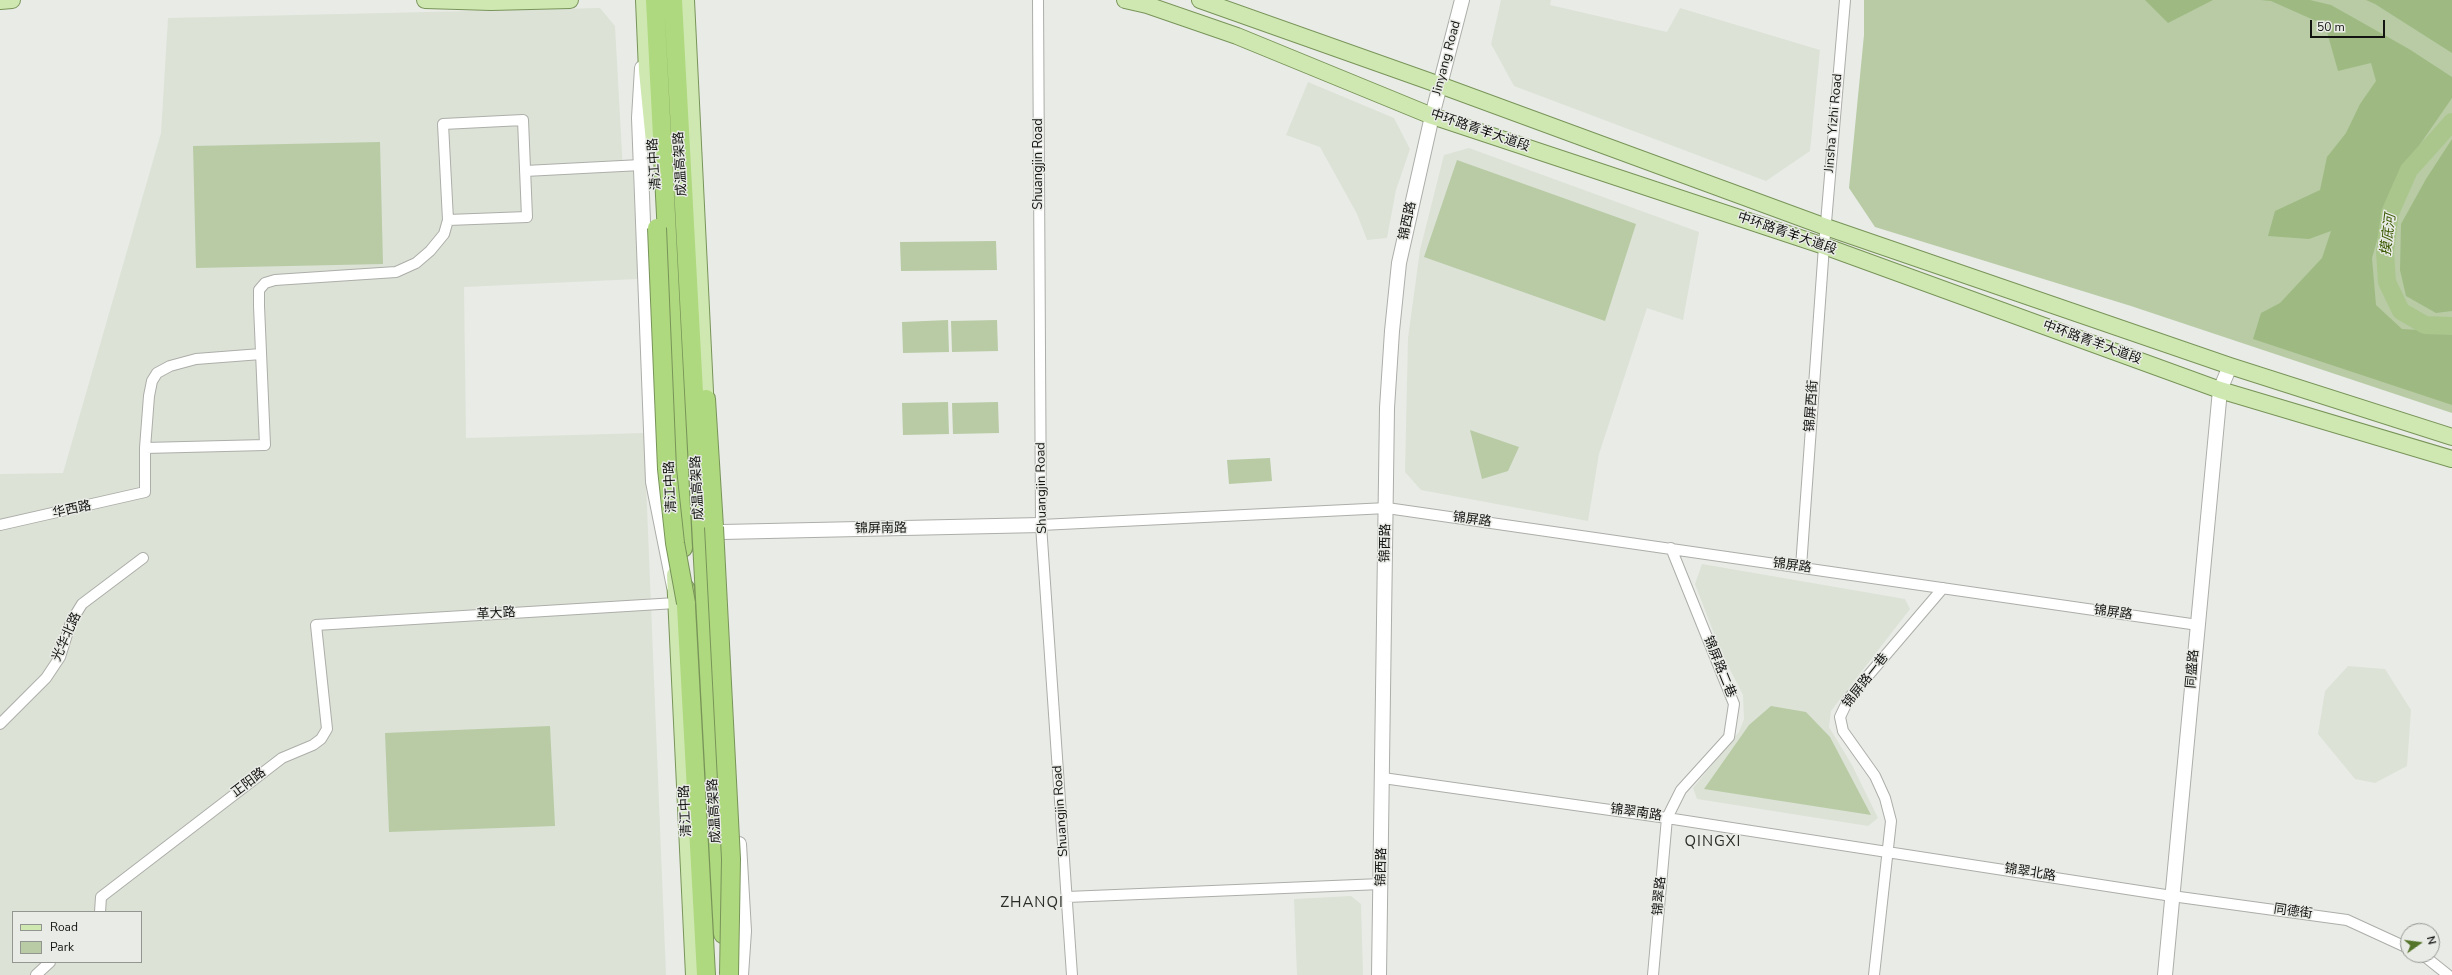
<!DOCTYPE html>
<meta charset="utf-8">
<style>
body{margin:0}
#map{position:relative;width:2452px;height:975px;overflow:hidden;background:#e9ebe6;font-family:"Nunito Sans",sans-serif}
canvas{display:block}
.legend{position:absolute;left:12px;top:911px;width:130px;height:52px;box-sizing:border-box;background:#e9ebe6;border:1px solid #939591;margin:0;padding:5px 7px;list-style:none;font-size:12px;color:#131412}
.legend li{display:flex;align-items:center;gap:8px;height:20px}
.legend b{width:20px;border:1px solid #939591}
.north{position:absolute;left:2400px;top:923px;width:40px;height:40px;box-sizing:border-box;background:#e9ebe6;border:1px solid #939591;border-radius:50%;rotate:76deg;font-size:11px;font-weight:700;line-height:16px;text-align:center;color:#131412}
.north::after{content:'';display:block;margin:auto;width:14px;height:18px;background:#54742a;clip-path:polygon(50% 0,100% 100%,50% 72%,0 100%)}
.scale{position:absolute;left:2310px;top:20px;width:75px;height:18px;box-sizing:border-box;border:2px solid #131412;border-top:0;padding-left:5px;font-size:12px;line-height:14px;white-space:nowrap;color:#131412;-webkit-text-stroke:3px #e9ebe6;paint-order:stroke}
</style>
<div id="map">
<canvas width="2452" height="975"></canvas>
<ul class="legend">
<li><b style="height:5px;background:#cfe8b2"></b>Road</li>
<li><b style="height:11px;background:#b8cba5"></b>Park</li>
</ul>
<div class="north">N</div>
<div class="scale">50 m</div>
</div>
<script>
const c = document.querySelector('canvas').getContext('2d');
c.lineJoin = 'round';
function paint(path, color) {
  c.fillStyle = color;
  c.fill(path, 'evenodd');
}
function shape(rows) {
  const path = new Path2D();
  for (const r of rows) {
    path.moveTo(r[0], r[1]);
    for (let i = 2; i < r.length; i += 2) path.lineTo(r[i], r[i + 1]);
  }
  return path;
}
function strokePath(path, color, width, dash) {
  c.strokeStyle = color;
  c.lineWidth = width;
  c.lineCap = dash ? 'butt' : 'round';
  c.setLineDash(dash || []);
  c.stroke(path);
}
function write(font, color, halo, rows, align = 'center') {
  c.font = font + ' "Nunito Sans","Noto Sans SC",sans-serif';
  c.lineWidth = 3;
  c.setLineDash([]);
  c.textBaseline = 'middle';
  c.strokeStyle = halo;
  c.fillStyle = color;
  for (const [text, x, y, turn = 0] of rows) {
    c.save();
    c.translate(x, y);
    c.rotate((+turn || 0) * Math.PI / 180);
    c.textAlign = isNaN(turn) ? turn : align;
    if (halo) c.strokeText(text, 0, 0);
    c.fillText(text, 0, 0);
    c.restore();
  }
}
paint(shape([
 [1501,0,1551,0,1550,5,1667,32,1680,8,1820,50,1810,151,1766,181,1514,86,1491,44],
 [600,8,615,26,623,171,633,171,638,279,464,287,466,438,644,433,666,975,0,975,0,474,63,473,161,133,168,18],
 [13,912,141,912,141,962,13,962],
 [1308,82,1394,118,1410,149,1396,190,1387,238,1367,240,1357,214,1320,147,1286,135],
 [1469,148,1699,232,1683,320,1647,308,1599,454,1588,521,1421,490,1405,472,1408,338,1420,250,1444,155],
 [1702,564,1905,599,1910,609,1831,711,1829,727,1852,765,1878,818,1868,826,1697,799,1693,788,1739,732,1744,719,1743,695,1721,652,1695,584],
 [2348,666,2385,669,2411,710,2407,766,2375,783,2355,779,2318,734,2325,691],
 [1351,896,1361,904,1363,975,1297,975,1294,899]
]), '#dce2d6');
paint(shape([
 [1864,0,2452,0,2452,413,2131,306,1875,227,1849,188,1864,35],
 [380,142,383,264,196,268,193,146],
 [1457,160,1636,224,1605,321,1424,257],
 [996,241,997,270,901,271,900,242],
 [948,320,949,352,903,353,902,322],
 [997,320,998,351,952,352,951,321],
 [948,402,949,434,903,435,902,403],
 [998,402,999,433,953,434,952,403],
 [1470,430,1519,447,1508,471,1482,479],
 [1270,458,1272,481,1229,484,1227,460],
 [1771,706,1806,712,1830,737,1871,815,1704,789,1749,725],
 [550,726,555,826,389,832,385,733]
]), '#b8cba5');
paint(shape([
 [2145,0,2213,0,2168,23],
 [2260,0,2310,0,2331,5,2409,49,2452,77,2452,98,2394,182,2372,258,2376,305,2402,329,2452,332,2452,405,2253,339,2261,313,2280,303,2322,258,2331,231,2309,239,2268,236,2275,211,2320,190,2327,157,2346,133,2360,104,2376,81,2371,63,2338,71,2325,25,2271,1],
 [2366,0,2452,0,2452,53,2375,4],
 [2452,139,2452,311,2436,313,2406,296,2400,270,2401,224,2426,179]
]), '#9eba82');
strokePath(shape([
 [2452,122,2409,170,2390,213,2385,252,2387,282,2401,311,2425,325,2452,326]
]), '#aac68d', 18);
const street = shape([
 [1038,0,1041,525,1072,975],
 [523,120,527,217,448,220,443,124,523,120],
 [525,171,641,165],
 [145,448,149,396,152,381,157,373,170,366,196,359,261,354],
 [0,525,145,492,145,448,265,445,259,306,259,290,265,283,275,280,396,272,416,263,430,251,444,234,448,220],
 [1041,525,1387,508,2198,625],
 [1801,567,1824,246,1845,0],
 [0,724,46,678,60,657,71,622,82,604,143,558],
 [1383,778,1667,818,2172,896,2347,920,2408,948],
 [1067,897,1381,884],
 [100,912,101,897,282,758,313,745,321,739,327,729,316,625,676,603],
 [2423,955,2448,975],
 [36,975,50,962],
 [1653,975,1667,818,1681,790,1729,737,1734,704,1671,548],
 [1874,975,1891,821,1885,798,1875,776,1843,731,1840,717,1849,698,1943,588]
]);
const secondary = shape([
 [642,68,639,118,653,482,674,587],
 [722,532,1041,525],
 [739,844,744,931,741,975],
 [1379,975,1387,408,1392,331,1399,263,1432,116,1462,0],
 [2165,975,2220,390,2230,366]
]);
const primary = shape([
 [425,0,491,2,570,0],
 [644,0,647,71,654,142],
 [686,0,706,412],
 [1125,0,1147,5,1237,36,1432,116,1824,246,2220,390,2452,459],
 [1200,0,1437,84,1826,227,2230,366,2452,437],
 [0,1,12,0],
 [675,575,694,975]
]);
const highway = shape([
 [655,0,683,548],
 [673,0,723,934],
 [706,399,714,527],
 [685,588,706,975]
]);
strokePath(street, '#acaea9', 12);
strokePath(secondary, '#acaea9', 16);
strokePath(primary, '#789459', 18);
strokePath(highway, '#789459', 20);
strokePath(street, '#fff', 10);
strokePath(secondary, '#fff', 14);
strokePath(primary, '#cfe8b2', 16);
strokePath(highway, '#afd97f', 18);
const highwayBridge = shape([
 [657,228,667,469,675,543,686,603],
 [714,527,731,859,729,975]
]);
strokePath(highwayBridge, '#789459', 20, []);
strokePath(highwayBridge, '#afd97f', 18);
write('13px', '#131412', '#e9ebe6', [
 ["Jinyang Road",1447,58,-75],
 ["Jinsha Yizhi Road",1834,123,-85],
 ["中环路青羊大道段",1480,131,19],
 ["清江中路",655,164,-94],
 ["成温高架路",681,164,-93],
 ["Shuangjin Road",1039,164,-90],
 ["锦西路",1408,221,-78],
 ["中环路青羊大道段",1787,234,19],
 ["中环路青羊大道段",2092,343,20],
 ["锦屏西街",1812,406,-86],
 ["清江中路",671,487,-93],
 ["成温高架路",698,488,-93],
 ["Shuangjin Road",1042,488,-91],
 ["华西路",72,510,-12],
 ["锦屏路",1472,520,8],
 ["锦屏南路",881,529,-1],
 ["锦西路",1386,543,-89],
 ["锦屏路",1792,566,8],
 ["锦屏路",2113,613,8],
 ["革大路",496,614,-3],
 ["光华北路",67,637,-66],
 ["锦屏路二巷",1719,667,68],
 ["同盛路",2193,669,-85],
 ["锦屏路一巷",1866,681,-52],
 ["正阳路",249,783,-37],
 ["清江中路",686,811,-93],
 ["成温高架路",715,811,-93],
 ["Shuangjin Road",1061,811,-94],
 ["锦翠南路",1636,813,8],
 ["锦西路",1382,867,-89],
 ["锦翠北路",2030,873,9],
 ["锦翠路",1660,896,-85],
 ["同德街",2293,912,8]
]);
write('italic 14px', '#3b5a03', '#e9ebe6', [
 ["摸底河",2389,235,-83]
]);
c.letterSpacing = '1px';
write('15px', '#2a2c28', '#e9ebe6', [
 ["QINGXI",1713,842],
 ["ZHANQI",1032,903]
]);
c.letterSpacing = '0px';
</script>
